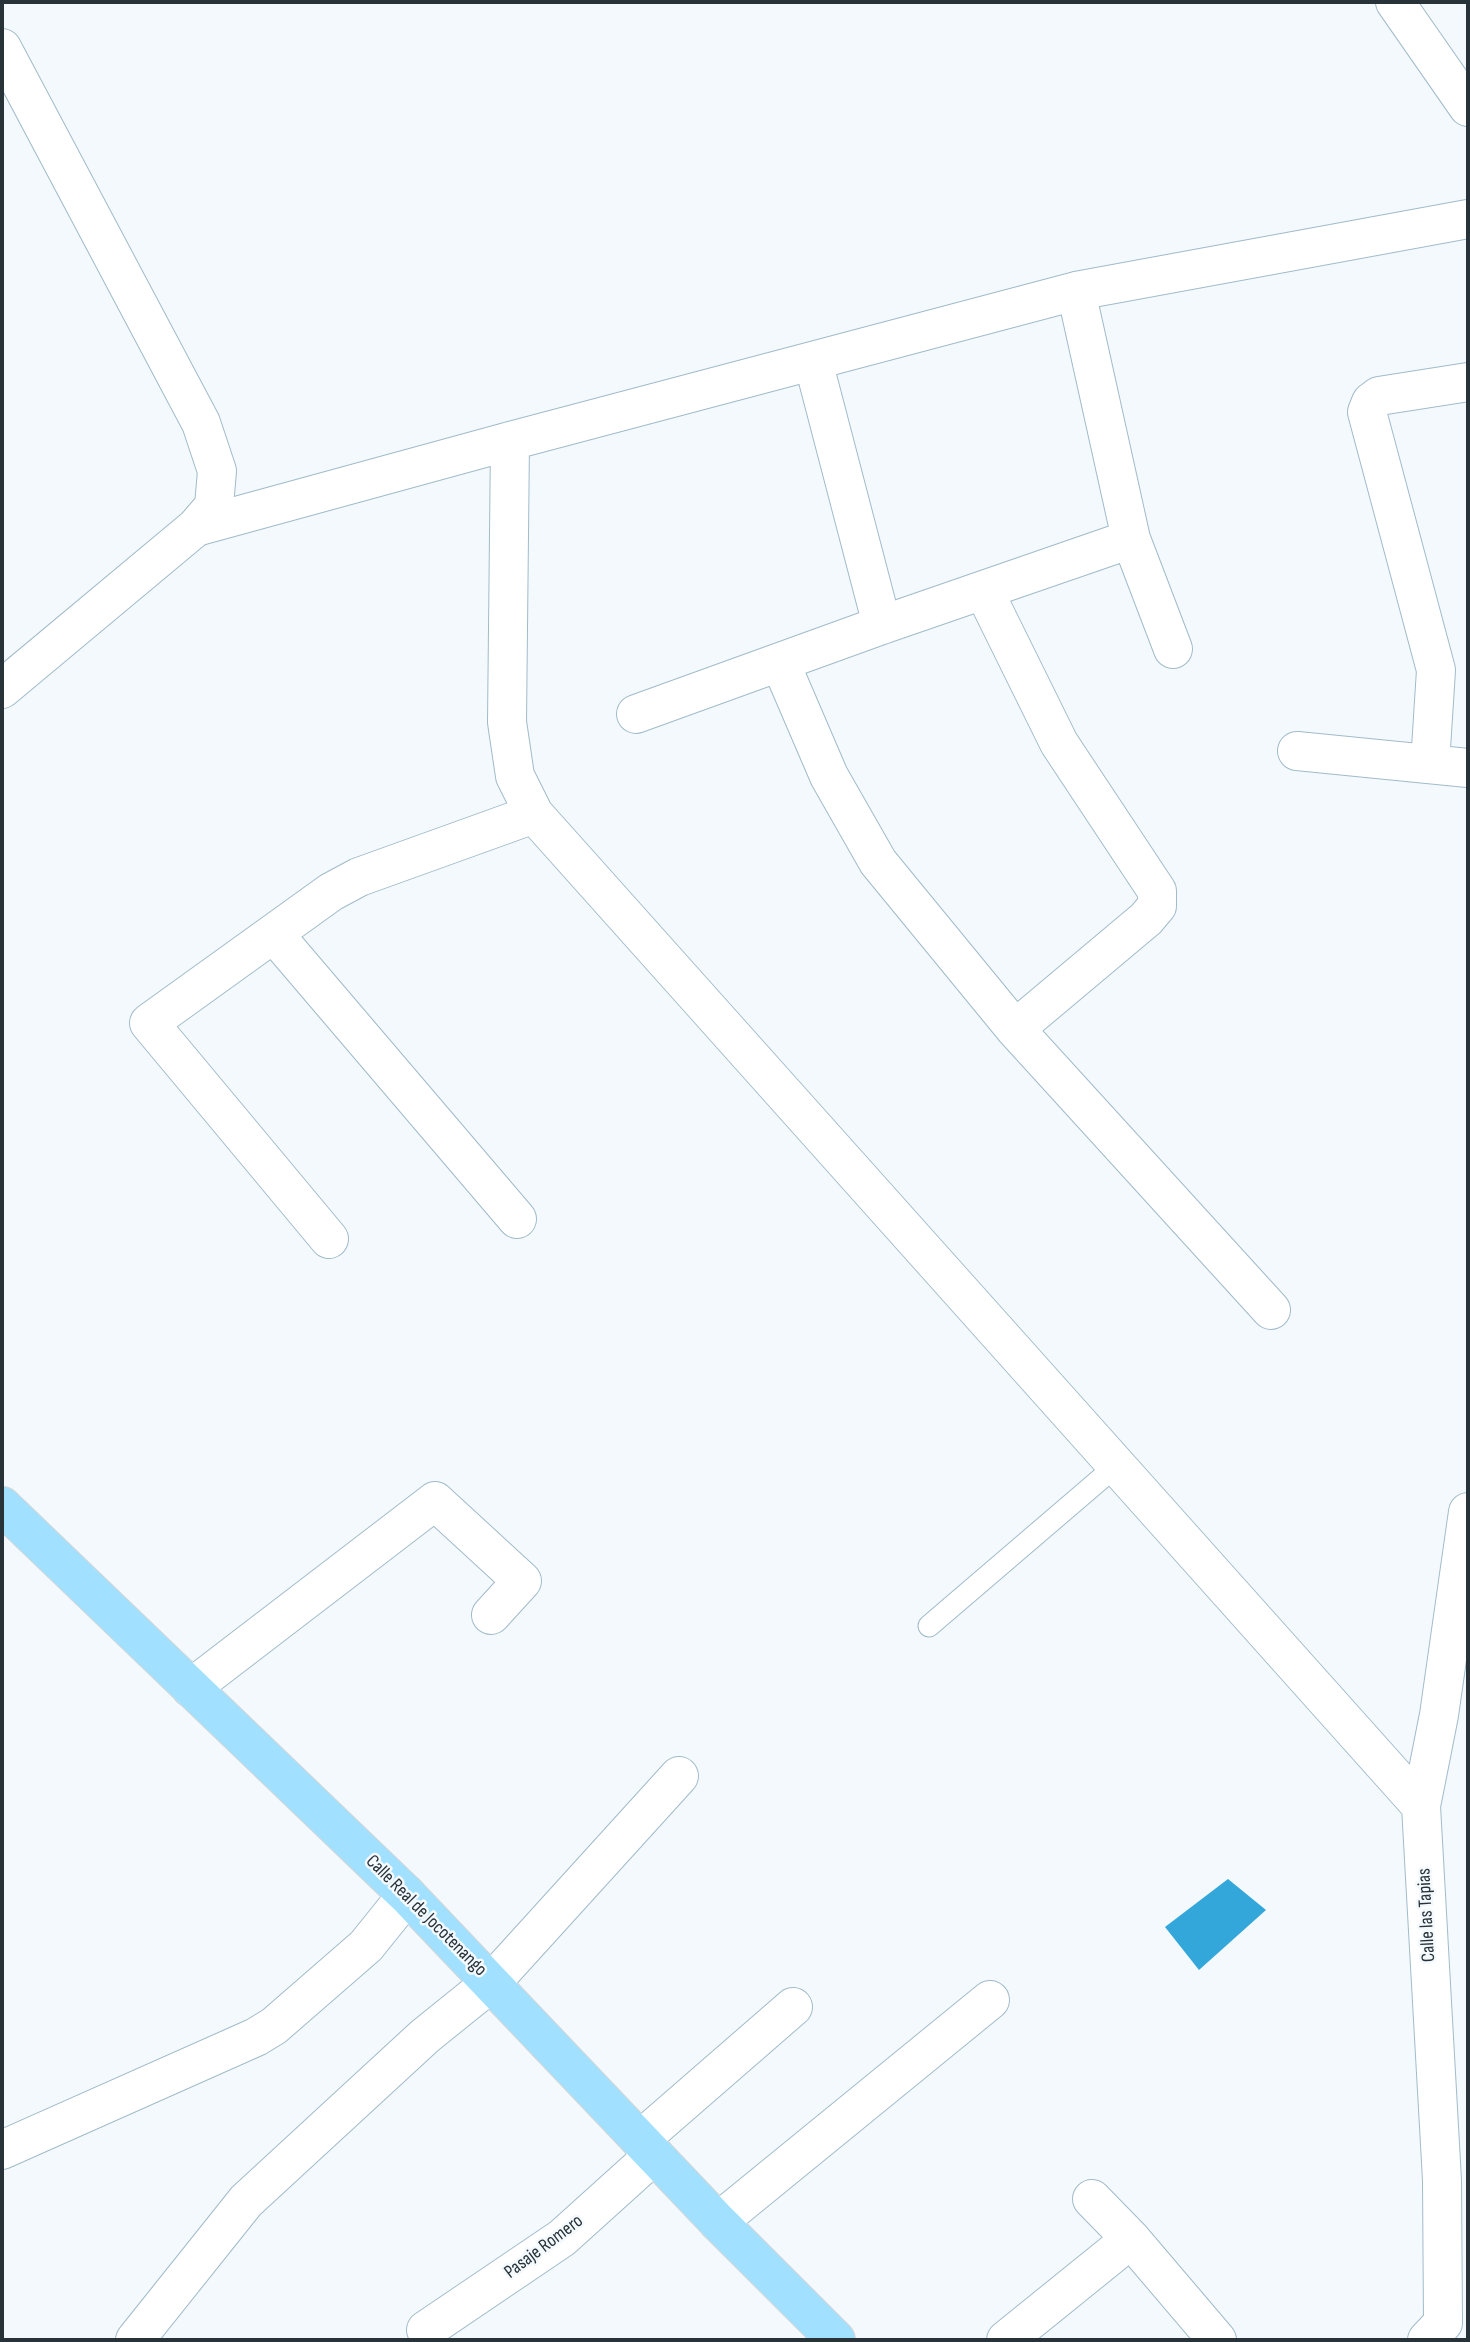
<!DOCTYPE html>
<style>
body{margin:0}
#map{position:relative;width:1470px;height:2342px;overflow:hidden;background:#f3f9fc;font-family:"Sofia Sans Condensed",sans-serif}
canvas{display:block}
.frame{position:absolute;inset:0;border:4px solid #283339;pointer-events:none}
</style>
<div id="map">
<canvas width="1470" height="2342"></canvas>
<div class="frame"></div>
</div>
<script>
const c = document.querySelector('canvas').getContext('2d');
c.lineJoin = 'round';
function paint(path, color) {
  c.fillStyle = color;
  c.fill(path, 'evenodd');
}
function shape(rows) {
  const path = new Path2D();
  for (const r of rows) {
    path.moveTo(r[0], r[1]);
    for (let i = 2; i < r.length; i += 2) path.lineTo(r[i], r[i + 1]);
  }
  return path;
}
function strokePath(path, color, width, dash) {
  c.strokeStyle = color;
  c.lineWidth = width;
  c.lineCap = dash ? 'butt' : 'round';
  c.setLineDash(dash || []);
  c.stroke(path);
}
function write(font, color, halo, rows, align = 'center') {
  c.font = font + ' "Sofia Sans Condensed",sans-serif';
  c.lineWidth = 5;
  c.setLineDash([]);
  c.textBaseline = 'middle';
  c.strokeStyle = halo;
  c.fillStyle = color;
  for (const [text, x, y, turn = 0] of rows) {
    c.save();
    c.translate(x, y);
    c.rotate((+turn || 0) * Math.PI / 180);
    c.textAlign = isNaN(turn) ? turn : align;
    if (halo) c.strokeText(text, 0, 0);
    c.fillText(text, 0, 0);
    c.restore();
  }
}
paint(shape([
 [1228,1879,1266,1910,1199,1970,1165,1927]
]), '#33a7da');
const lane = shape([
 [929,1626,1117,1465]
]);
const street = shape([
 [1395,2,1468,107],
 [2,48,201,423,217,471,214,506,196,527,2,689],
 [1076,291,1131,539,1173,649],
 [813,361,882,625],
 [510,441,507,722,515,776,534,814,1421,1806],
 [196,527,510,441,1076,291,1468,219],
 [984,591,1059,743,1157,891,1157,906,1146,919,1015,1029],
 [780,662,829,776,878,862,1015,1029,1271,1310],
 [636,714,882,625,1131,539],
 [1297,751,1468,768],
 [1430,764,1436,670,1367,412,1371,402,1379,396,1468,382],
 [274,934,517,1219],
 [329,1239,149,1023,331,892,359,877,534,814],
 [191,1688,435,1501,522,1581,491,1615],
 [640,2140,793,2007],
 [2,2150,256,2037,274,2026,366,1946,407,1895],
 [1092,2199,1131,2239,1217,2340],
 [718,2222,990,2000],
 [426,2330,562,2238,654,2155],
 [135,2340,246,2201,425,2036,492,1982,679,1776],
 [1006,2340,1131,2239],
 [1427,2340,1443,2323,1442,2180,1421,1806,1439,1715,1468,1512]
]);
const primary = shape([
 [2,1506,407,1895,718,2222,836,2340]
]);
strokePath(lane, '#a1bbca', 23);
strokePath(street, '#a1bbca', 40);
strokePath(primary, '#d4d6d7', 40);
strokePath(lane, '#fff', 21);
strokePath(street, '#fff', 38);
strokePath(primary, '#a1e0fe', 38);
write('19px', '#283339', '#f3f9fc', [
 ["Calle las Tapias",1427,1915,-93],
 ["Calle Real de Jocotenango",426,1916,45],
 ["Pasaje Romero",544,2247,-37]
]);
</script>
